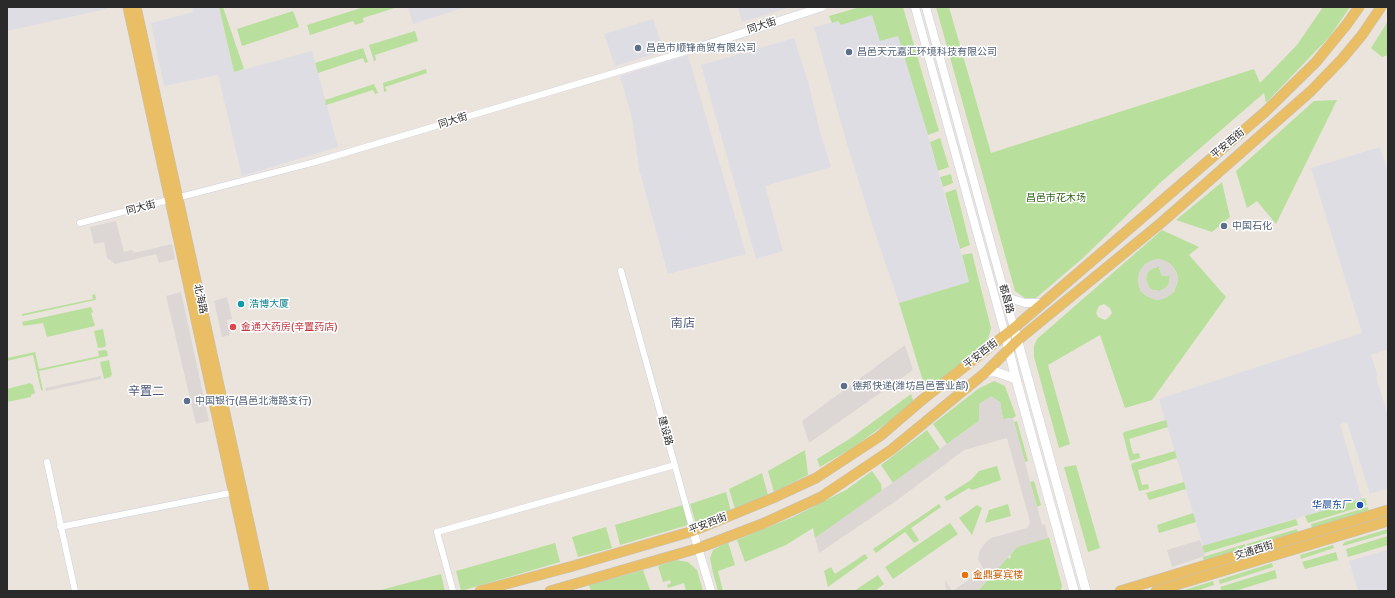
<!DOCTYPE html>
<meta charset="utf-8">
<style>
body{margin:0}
#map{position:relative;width:1395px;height:598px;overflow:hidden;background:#ebe4dd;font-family:Signika,sans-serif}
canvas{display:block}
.frame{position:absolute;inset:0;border:8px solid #2a2a2a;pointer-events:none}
</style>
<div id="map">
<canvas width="1395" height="598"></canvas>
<div class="frame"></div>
</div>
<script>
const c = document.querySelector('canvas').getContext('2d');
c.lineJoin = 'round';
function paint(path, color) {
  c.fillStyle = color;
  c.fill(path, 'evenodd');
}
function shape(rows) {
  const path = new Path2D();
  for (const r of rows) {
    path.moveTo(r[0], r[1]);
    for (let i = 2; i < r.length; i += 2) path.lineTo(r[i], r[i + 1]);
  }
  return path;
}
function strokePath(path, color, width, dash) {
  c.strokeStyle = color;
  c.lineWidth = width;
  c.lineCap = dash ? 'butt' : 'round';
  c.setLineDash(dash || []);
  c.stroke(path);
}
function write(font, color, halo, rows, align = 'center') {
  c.font = font + ' Signika,"Noto Sans SC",sans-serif';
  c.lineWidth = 3;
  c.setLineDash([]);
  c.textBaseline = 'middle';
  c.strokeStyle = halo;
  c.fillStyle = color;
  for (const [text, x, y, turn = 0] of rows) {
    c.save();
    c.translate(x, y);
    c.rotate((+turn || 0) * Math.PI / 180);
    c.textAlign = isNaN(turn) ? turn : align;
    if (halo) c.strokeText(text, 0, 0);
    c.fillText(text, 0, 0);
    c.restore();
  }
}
paint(shape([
 [7,7,106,7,106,9,7,31],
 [192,7,219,7,234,72,312,51,338,147,242,176,218,75,164,86,151,23,193,12],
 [408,7,466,7,413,24],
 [738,7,788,7,788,8,742,22],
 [890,8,924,122,969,282,899,303,871,221,847,144,814,27],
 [653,19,664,51,615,66,604,34],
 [794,38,809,85,820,132,831,167,765,186,783,251,756,259,701,65],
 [688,55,746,254,668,274,639,169,632,118,620,76],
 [1380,147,1388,173,1388,349,1371,355,1378,376,1376,377,1388,416,1388,488,1370,494,1347,422,1340,424,1362,499,1203,546,1159,399,1362,333,1311,168],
 [1387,550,1388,591,1358,591,1349,561]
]), '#dfdde4');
paint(shape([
 [219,7,223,7,244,69,234,72],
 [364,7,398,7,363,18,364,22,355,25,353,21,310,35,307,25],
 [860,7,903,7,939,131,928,135,898,36,880,41,872,15,841,25,838,21,832,23,829,16],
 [936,7,949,7,991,153,1254,69,1260,83,1297,45,1323,7,1350,7,1330,36,1266,103,1264,93,1161,182,1083,258,1036,298,1025,298,1015,291],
 [293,11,299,27,242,46,237,29],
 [1388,21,1388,55,1382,57,1371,48],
 [415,31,418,41,375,55,376,60,374,61,369,45],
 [363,48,368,62,365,63,363,58,318,73,315,63],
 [426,69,427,73,385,87,387,91,384,92,383,83],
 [374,84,378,93,375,94,373,90,326,105,325,100],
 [1337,100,1276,224,1257,201,1247,208,1236,171,1314,101],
 [940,138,949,167,938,171,930,142],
 [951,174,953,183,943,187,940,177],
 [1222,182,1230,217,1212,232,1176,220],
 [956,189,970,245,960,249,945,193],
 [1162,230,1199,247,1189,255,1226,297,1152,400,1125,408,1100,335,1048,365,1070,444,1059,448,1034,357,1034,346,1037,339],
 [1156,259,1163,260,1169,263,1174,268,1177,274,1178,280,1174,292,1157,300,1151,298,1145,295,1140,290,1144,265],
 [1104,304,1110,308,1112,313,1109,317,1105,320,1098,317,1096,313,1099,306],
 [972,253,991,328,989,336,987,342,927,394,899,303,969,282,962,255],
 [1157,267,1160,267,1159,269,1170,276,1169,283,1167,287,1160,291,1152,290,1149,287,1146,280,1147,273,1150,270],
 [95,294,96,299,95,300,22,316,22,314,93,299,92,295],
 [91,307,93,312,91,313,95,326,47,337,43,323,23,326,22,322],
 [103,329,106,345,105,347,98,348,94,331],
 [105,350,107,351,108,356,39,371,43,391,41,390,33,355,7,361,7,358,35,352,39,369,99,356,98,351],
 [109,360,112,375,110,377,104,379,100,362],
 [994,381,1005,386,1016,416,1013,418,1003,419,1000,402,979,404,979,421,947,444,933,424,978,389],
 [30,383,33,385,35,393,31,395,31,397,7,402,7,389],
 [911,394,914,403,854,447,820,467,817,459,851,438],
 [1166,420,1168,427,1129,439,1133,454,1139,453,1140,458,1130,461,1123,434,1124,432],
 [1017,421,1028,461,1025,462,1014,422],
 [927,430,940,449,893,483,881,465],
 [805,450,808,475,774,492,768,471],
 [1175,451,1177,458,1138,470,1142,485,1148,484,1149,489,1139,491,1131,465,1133,463],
 [1076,465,1100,548,1088,552,1064,467],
 [997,466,1001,480,972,490,969,488,947,501,944,497,971,480,979,471],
 [872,471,881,484,882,492,815,538,813,528,786,545,745,562,737,540,793,517,846,490],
 [762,473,768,495,735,509,729,489],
 [1034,481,1041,505,1037,507,1030,482],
 [1184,482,1186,489,1149,500,1146,493],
 [726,492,731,511,696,524,690,504],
 [1365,498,1367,505,1308,523,1305,516],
 [939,504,941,507,911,528,919,540,914,543,905,532,876,553,873,549],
 [1008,504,1011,516,985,523,989,510],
 [683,505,688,525,620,545,615,525],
 [977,505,982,508,972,535,959,518],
 [1368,507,1369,512,1312,529,1311,524],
 [1193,513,1196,522,1159,533,1157,525],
 [1296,519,1298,525,1204,553,1202,546],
 [950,523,958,534,893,579,885,567],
 [606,527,612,548,578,557,572,537],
 [1297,529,1298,533,1248,549,1247,544],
 [1388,529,1388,533,1343,546,1343,544,1345,542],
 [1388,536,1388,545,1348,557,1346,549],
 [1049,537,1062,586,1061,591,978,591,1008,557,1009,559,1011,557,1010,555,1017,547],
 [728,542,735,565,718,571,723,591,718,591,713,573,710,558,713,550],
 [555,543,560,562,461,591,456,571],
 [1245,544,1246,549,1204,562,1203,557],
 [1333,545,1334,548,1301,559,1300,555],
 [1336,552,1338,560,1305,569,1302,562],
 [865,554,868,558,828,587,824,571,831,567,835,574],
 [676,560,688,562,697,570,703,591,686,591,684,583,668,588,667,585,671,583,670,580,663,582,658,566],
 [1272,563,1273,567,1220,584,1219,580],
 [643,570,650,590,646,591,591,591,589,585],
 [1275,570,1277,578,1235,591,1222,591,1220,587],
 [441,574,445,591,377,591],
 [878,575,884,584,875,591,854,591],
 [1213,581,1214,585,1196,591,1181,591]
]), '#b9df9c');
paint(shape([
 [116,221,124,252,132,250,134,253,172,244,175,259,159,263,156,254,115,264,107,258,104,242,94,244,90,227],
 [1156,259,1163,260,1169,263,1174,268,1177,274,1178,280,1174,292,1169,296,1163,299,1157,300,1151,298,1145,295,1140,290,1138,283,1138,277,1140,270,1144,265,1150,261],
 [1157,267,1160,267,1160,272,1162,276,1170,276,1169,283,1167,287,1160,291,1152,290,1149,287,1146,280,1147,273,1150,270],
 [181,292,209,421,196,424,166,296],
 [227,297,232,319,227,320,230,335,222,337,214,301],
 [905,345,913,370,809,443,802,421],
 [101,376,101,379,46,391,45,388],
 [991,396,1000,402,1003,419,1013,418,1042,525,1045,524,1048,538,1017,547,978,591,946,591,945,580,952,591,984,570,978,559,980,550,986,542,991,538,1027,528,1029,525,1030,522,1007,438,964,450,896,501,819,553,815,538,979,421,979,404],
 [1200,540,1205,556,1172,567,1167,550]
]), '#dcd7d4');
const minor = shape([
 [80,223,315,162,691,50],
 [621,271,693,531],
 [47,462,75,591],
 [60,527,235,492],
 [453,591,437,532,675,465]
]);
const tertiary = shape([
 [915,7,1005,334],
 [926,7,1014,328],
 [691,50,822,7],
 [1006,297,1025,303,1041,303],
 [693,531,711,591]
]);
const secondary = shape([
 [1014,328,1086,591],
 [1005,334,1016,379,1074,591],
 [986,372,996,372,1016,379]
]);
const primary = shape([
 [128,7,255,591],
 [136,7,264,591],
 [480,591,573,566,693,531,773,498,816,478,880,436,922,400,1014,328,1265,112,1316,62,1347,24,1359,7],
 [550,591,699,548,762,524,821,497,891,450,986,372,1018,340,1161,223,1311,91,1342,59,1362,35,1381,7],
 [1120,591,1388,510],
 [1156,591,1388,521]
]);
strokePath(minor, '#cbd0db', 7);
strokePath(tertiary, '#cbd0db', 9);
strokePath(secondary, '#cbd0db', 10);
strokePath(primary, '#c3c3c3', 11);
strokePath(minor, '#fff', 6);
strokePath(tertiary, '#fff', 8);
strokePath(secondary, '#fff', 9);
strokePath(primary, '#e9be65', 10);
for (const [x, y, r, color] of [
 [638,48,4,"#5c6f8a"],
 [849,52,4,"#5c6f8a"],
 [1224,226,4,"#5c6f8a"],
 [241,304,4,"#0f9aa8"],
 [233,327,4,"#e0444e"],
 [844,386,4,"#5c6f8a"],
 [187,401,4,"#5c6f8a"],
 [1360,505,4,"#1a4fb4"],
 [965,575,4,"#e8710a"]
]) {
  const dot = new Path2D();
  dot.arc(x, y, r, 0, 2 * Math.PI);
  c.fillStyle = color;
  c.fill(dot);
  strokePath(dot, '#fff', 1.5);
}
write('10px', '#2a2a2a', '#fff', [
 ["同大街",762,26,-18],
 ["同大街",453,121,-17],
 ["平安西街",1228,144,-40],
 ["同大街",141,208,-14],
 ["北海路",200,299,78],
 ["都昌路",1006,299,75],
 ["平安西街",981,354,-38],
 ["建设路",665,431,74],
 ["平安西街",708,524,-21],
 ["交通西街",1254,551,-17]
]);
write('10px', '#4e5e75', '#fff', [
 ["昌邑市顺锋商贸有限公司",646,48],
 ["昌邑天元嘉汇环境科技有限公司",857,52],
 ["中国石化",1232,226],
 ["德邦快递(潍坊昌邑营业部)",852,386],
 ["中国银行(昌邑北海路支行)",195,401]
], 'left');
write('10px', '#33631e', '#fff', [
 ["昌邑市花木场",1056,198]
]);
write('10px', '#0d838f', '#fff', [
 ["浩博大厦",249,304]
], 'left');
write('10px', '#be3a42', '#fff', [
 ["金通大药房(辛置药店)",241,327]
], 'left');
write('10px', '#164399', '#fff', [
 ["华晨东厂",1352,505]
], 'right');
write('10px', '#c56008', '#fff', [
 ["金鼎宴宾楼",973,575]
], 'left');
write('12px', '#4d5978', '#fff', [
 ["南店",683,324],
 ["辛置二",146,392]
]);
</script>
